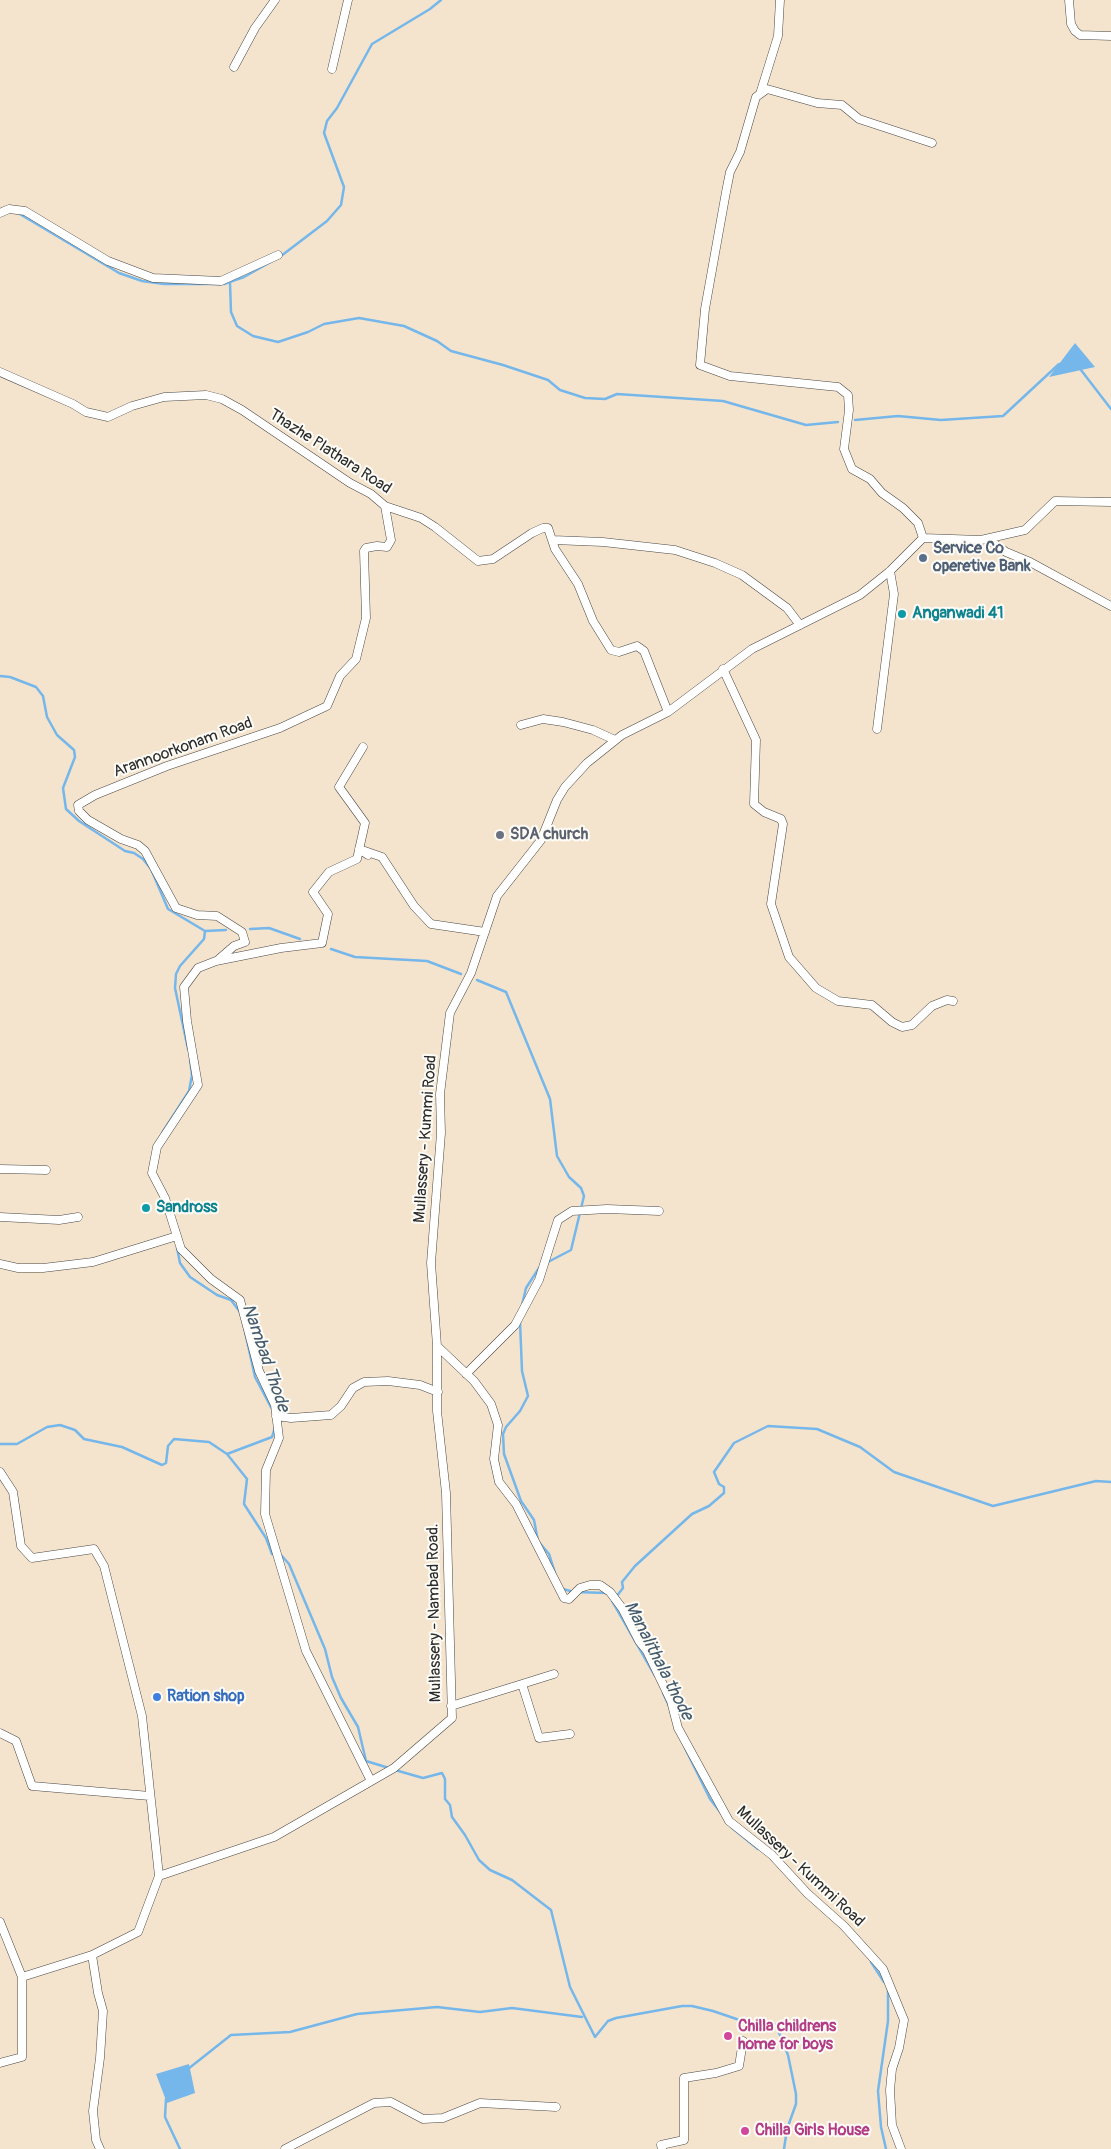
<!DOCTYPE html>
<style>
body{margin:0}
canvas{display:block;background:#f5e4cd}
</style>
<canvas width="1111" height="2149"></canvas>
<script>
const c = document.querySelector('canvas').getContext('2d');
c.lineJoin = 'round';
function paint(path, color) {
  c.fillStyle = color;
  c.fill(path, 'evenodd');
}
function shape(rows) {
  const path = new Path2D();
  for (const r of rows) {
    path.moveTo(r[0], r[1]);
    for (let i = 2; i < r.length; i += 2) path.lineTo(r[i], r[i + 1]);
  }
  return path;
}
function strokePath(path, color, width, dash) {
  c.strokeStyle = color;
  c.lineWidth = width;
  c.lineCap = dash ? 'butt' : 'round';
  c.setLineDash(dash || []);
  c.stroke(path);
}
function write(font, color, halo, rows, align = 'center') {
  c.font = font + ' Pangolin,sans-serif';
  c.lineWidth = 4;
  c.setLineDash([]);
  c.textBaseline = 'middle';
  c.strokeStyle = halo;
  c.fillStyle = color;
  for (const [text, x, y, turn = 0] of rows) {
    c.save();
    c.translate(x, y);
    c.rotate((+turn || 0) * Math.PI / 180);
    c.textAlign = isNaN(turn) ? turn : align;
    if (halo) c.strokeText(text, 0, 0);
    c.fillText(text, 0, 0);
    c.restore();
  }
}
paint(shape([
 [1075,343,1095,367,1049,377,1059,364],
 [189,2064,195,2093,167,2103,156,2074]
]), '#75b7ea');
strokePath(shape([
 [18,213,119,273,142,281,164,284,224,284,244,277,276,259],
 [281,256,327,221,341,205,344,187,324,133,327,121,337,108,372,44,430,9,441,0],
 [230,283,231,312,237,326,253,336,278,342,308,332,324,324,359,318,404,326,437,341,451,351,503,365,548,380,560,390,585,398,605,399,617,394,723,401,806,425,838,422],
 [1081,370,1111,409],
 [855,420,898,416,941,420,1003,416,1059,364],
 [0,676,10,677,36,687,43,696,47,717,57,735,74,750,75,757,63,788,66,809,79,821,125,851,134,853,143,859,151,869,168,909,205,931,204,939,180,966,176,974,175,988,188,1049],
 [250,929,269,928,300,939],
 [205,931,226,930],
 [331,949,355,957,427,961,461,974],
 [477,980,506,992,550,1099,557,1156,569,1177,581,1188,584,1196,571,1250,548,1262],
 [162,1133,189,1091,192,1075,190,1059],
 [177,1248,180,1263,190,1277,217,1295,231,1300,240,1312],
 [522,1305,526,1288,539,1268],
 [520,1321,522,1371,528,1396,520,1411,506,1427,503,1434,504,1454,521,1501,534,1520,538,1541,549,1554,555,1573],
 [244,1327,255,1377,273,1411],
 [275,1428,272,1437,227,1454,247,1479,244,1504,266,1538,272,1554,282,1556,289,1564,325,1649,332,1677,341,1698,358,1727,366,1761,389,1768],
 [0,1444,17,1444,47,1427,60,1425,75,1430,84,1439,122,1447,162,1465,166,1463,168,1446,174,1439,209,1442,227,1454],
 [563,1589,574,1592,607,1593],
 [616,1597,623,1588,622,1582,635,1566,692,1514,709,1506,724,1493,724,1487,719,1484,714,1472,734,1443,768,1426,817,1429,860,1447,894,1472,993,1506,1096,1481,1111,1482],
 [612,1601,655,1676],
 [663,1693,669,1706],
 [685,1748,710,1799,721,1813],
 [395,1770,423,1778,442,1773,445,1779,445,1799,450,1805,452,1817,465,1835,479,1860,490,1870,512,1880,551,1910,570,1987,595,2037,608,2021,616,2018,682,2006,692,2006,713,2011,754,2025,769,2023,776,2025,788,2055,796,2094,796,2104,787,2129,784,2149],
 [731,1827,758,1849],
 [871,1962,884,1982],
 [188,2069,231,2035,290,2032,357,2014,437,2007,480,2012,512,2008,582,2017],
 [166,2099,165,2117,180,2149],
 [886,2149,881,2127,878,2091,888,2021,888,1989]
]), '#75b7ea', 2.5);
const minor = shape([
 [1069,0,1071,24,1075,31,1080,35,1111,36],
 [234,67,255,28,275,0],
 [332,69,348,0],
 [760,94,778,36,780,0],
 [0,213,9,209,25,211,108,261,153,278,221,281,278,255],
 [0,372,73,404,86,412,108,417,132,406,164,397,206,395,222,399,242,410,350,483,371,494,385,506,421,518,435,527,478,561,493,559,532,533,543,528,548,528,555,549,578,584,593,621,611,650,619,652,637,646,644,651,668,712],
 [923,538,918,523,903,508,882,493,870,479,852,469,844,449,849,410,848,395,838,387,730,376,700,365,705,309,726,192,730,172,740,152,756,97,767,89,817,103,842,105,859,119,932,143],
 [988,539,1006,552,1030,562,1111,606],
 [553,540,603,542,675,550,715,563,742,575,787,608,800,625],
 [723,669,756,740,754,804,764,812,781,819,783,824,771,904,789,957,816,988,838,1001,872,1005,892,1022,902,1027,912,1025,932,1006,947,1000,953,1001],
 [521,725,543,719,563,722,593,730,615,740],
 [877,729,894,594,890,571],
 [363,747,339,787,365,823,357,859,329,872,313,892,328,914,322,943,281,948,216,961,198,968,184,987,187,1021,198,1085,157,1147,152,1173,165,1198,181,1249,211,1279,240,1300,259,1371,275,1405,279,1438,266,1470,265,1514,306,1651,371,1781],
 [368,855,359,849,382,857,414,906,431,924,485,932],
 [219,959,234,946,245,942,242,932,217,916,197,915,176,908,145,851,138,845,121,839,88,820,79,811,78,805,95,795,167,766,280,728,327,706,340,676,356,659,366,618,364,551,366,548,377,546,387,547,391,540,385,506],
 [0,1169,46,1170],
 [0,1217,59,1220,78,1217],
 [0,1264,18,1268,43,1268,93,1262,177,1236],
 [466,1374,515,1325,539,1280,558,1220,572,1211,607,1209,659,1211],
 [276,1416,291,1418,331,1415,341,1406,353,1388,364,1382,388,1381,420,1385,438,1392],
 [0,1472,13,1492,21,1546,32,1558,94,1549,104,1566,142,1716,159,1876],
 [522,1684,554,1674],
 [451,1706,522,1684,539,1738,570,1734],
 [0,1733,16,1741,32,1786,150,1796],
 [0,1922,22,1977,92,1955,138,1932,159,1876,274,1837,394,1768,452,1718,446,1493,437,1411,437,1346],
 [92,1955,98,1993,103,2011,100,2058,93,2111,96,2140,100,2149],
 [0,2063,22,2057,22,1977],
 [285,2149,374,2103,391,2102,423,2119,443,2118,480,2103,556,2107],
 [662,2149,661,2145,684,2140,684,2078,716,2073,739,2066,743,2041],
 [901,2149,892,2125,890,2090,892,2069,899,2048,904,2020,883,1969,844,1926,807,1893,772,1855,729,1821,678,1728,671,1701,647,1651,639,1641,622,1608,610,1592,600,1585,590,1585,580,1588,569,1599,564,1598,516,1504,499,1482,494,1459,498,1425,491,1404,474,1381,437,1346,431,1263,441,1133,440,1094,450,1013,471,973,497,896,541,840,557,800,565,787,587,763,622,735,668,712,752,649,860,595,890,571,923,538,981,540,1025,530,1055,501,1111,502]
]);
strokePath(minor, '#494743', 9);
strokePath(minor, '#fff', 8);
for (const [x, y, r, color] of [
 [923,558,5,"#5c6f8a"],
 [902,614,5,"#0f9aa8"],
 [500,835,5,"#6b7280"],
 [146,1208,5,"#0f9aa8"],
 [157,1697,5,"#3f7fe0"],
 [728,2036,5,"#d1479c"],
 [745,2131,5,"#d1479c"]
]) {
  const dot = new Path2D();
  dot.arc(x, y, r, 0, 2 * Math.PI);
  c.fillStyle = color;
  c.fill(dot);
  strokePath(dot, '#fdfcf7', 2);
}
write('16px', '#2b2b2b', '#fdfcf7', [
 ["Thazhe Plathara Road",330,452,33],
 ["Arannoorkonam Road",183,748,-20],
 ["Mullassery - Kummi Road",426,1139,-86],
 ["Mullassery - Nambad Road.",435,1613,-91],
 ["Mullassery - Kummi Road",800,1867,43]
]);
write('bold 16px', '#4e5e75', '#fdfcf7', [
 ["Service Co",933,549],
 ["operetive Bank",933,567]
], 'left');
write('bold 16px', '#0d838f', '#fdfcf7', [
 ["Anganwadi 41",912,614],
 ["Sandross",156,1208]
], 'left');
write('bold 16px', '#5b616d', '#fdfcf7', [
 ["SDA church",510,835]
], 'left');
write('bold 16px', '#366cbe', '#fdfcf7', [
 ["Ration shop",167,1697]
], 'left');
write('bold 16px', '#b23c85', '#fdfcf7', [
 ["Chilla childrens",738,2027],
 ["home for boys",738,2045],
 ["Chilla Girls House",755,2131]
], 'left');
write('italic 18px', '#455c6e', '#fdfcf7', [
 ["Nambad Thode",265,1358,71],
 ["Manalithala thode",658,1661,63]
]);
</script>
